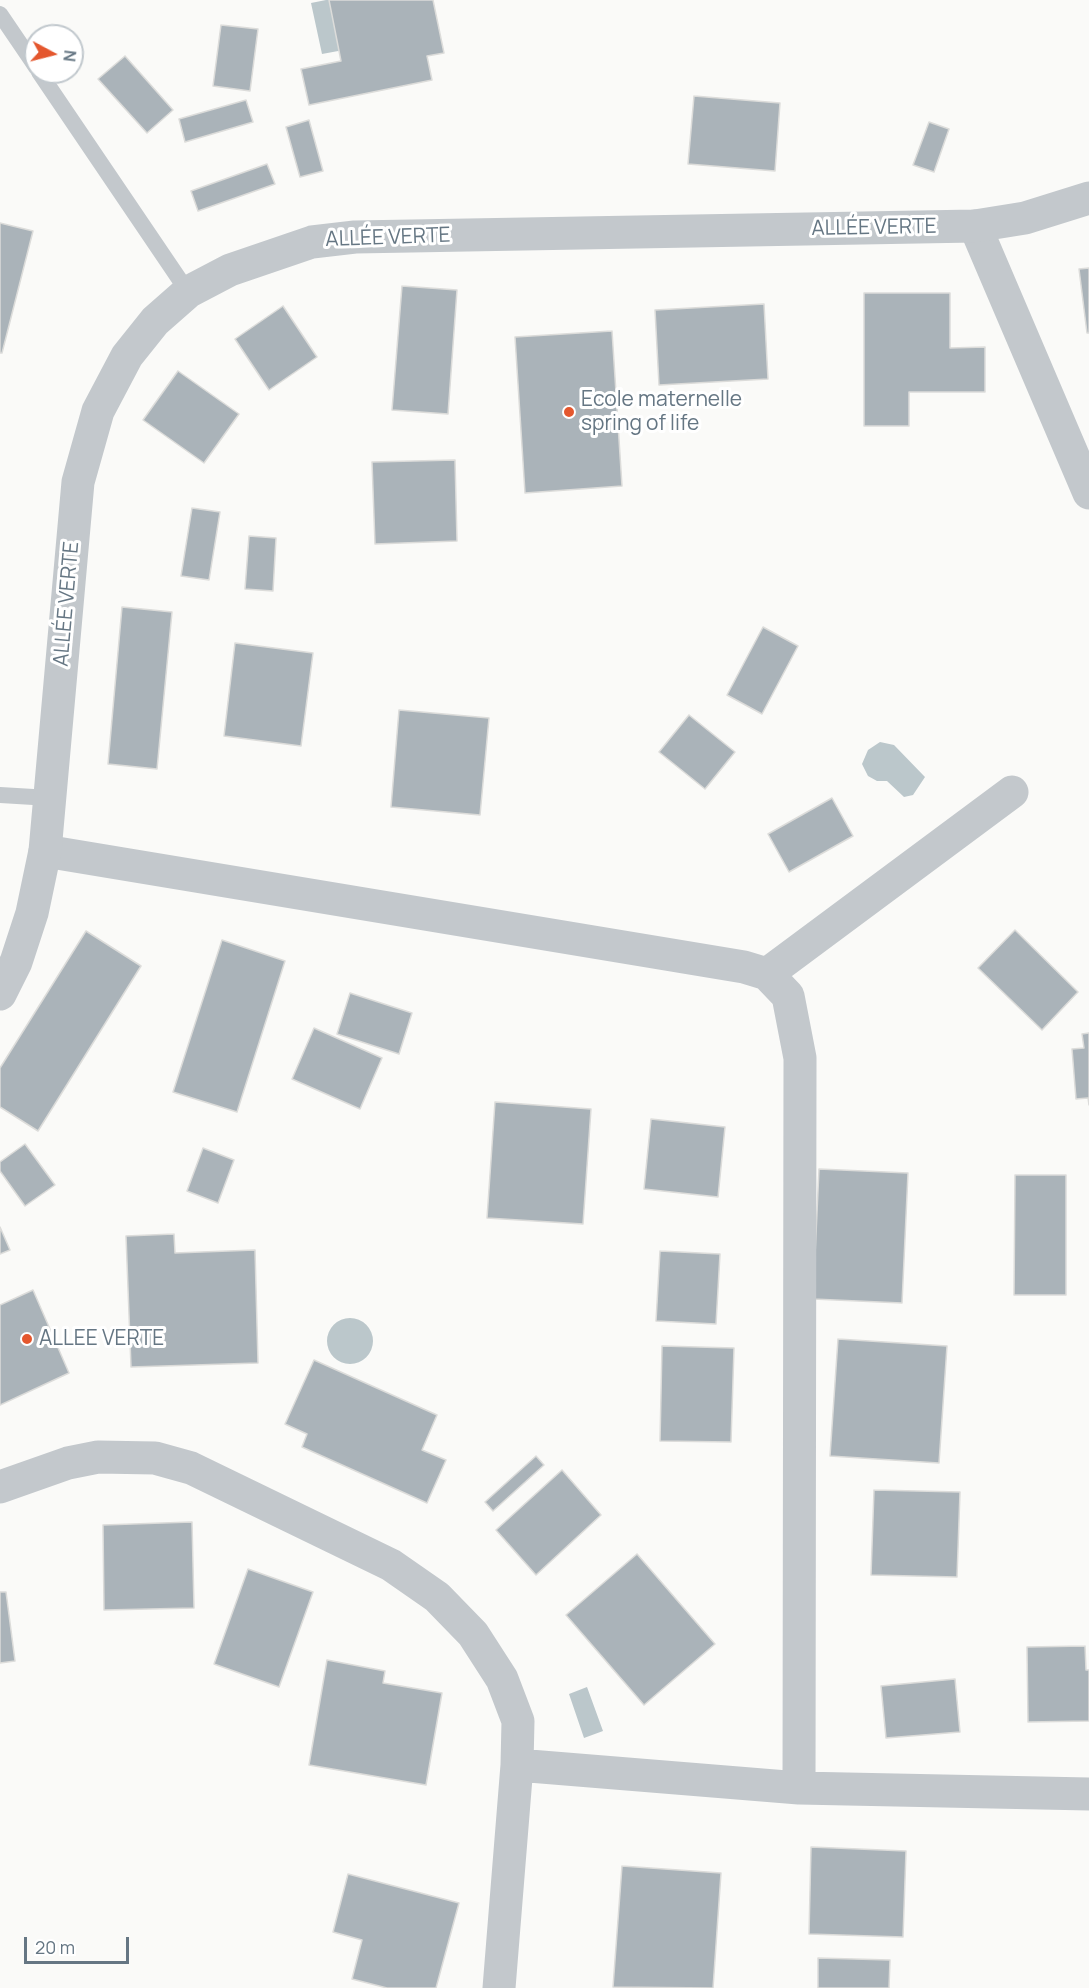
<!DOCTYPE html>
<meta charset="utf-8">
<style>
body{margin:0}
#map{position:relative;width:1089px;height:1988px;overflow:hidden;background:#fafaf8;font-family:Manrope,sans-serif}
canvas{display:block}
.north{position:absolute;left:24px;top:24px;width:60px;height:60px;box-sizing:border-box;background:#fff;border:2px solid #c1c8cd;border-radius:50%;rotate:97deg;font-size:16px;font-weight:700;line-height:24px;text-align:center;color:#657683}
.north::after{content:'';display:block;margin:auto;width:21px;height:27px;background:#e4572e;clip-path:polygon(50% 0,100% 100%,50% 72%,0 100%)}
.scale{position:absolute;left:24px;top:1937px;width:105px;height:27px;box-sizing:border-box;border:3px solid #657683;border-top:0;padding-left:8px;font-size:18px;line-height:21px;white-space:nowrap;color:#657683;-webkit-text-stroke:4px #fff;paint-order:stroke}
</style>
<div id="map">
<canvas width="1089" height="1988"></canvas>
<div class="north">N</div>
<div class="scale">20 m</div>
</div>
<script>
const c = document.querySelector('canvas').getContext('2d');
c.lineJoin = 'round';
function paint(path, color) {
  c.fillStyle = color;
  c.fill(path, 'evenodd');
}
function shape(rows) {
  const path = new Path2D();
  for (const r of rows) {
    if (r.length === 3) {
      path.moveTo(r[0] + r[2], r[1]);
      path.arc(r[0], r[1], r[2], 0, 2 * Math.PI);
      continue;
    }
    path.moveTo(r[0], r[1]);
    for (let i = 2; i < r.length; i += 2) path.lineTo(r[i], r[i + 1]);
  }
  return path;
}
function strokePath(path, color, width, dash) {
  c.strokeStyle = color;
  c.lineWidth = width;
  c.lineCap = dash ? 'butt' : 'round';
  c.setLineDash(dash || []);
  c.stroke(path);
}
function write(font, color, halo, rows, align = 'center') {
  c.font = font + ' Manrope,sans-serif';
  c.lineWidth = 6;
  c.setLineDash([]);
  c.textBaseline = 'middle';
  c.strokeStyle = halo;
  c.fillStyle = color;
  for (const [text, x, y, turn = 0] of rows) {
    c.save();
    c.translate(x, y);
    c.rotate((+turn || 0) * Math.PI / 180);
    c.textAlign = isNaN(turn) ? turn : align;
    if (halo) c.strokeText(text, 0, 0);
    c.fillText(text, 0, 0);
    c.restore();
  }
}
paint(shape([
 [326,0,339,0,349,49,322,54,311,3],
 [880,742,894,745,925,777,913,795,904,797,887,781,877,781,868,776,862,764,868,750],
 [350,1341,23],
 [587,1687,603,1731,584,1738,569,1694]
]), '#bbc7cb');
const building = shape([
 [329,0,433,0,444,53,427,56,432,80,309,105,301,69,341,61,329,0],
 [221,25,258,29,250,91,213,86,221,25],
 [125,56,173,110,147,133,98,79,125,56],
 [694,96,780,103,775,171,688,164,694,96],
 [246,100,253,122,185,142,179,119,246,100],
 [309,120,323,171,300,177,286,127,309,120],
 [929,122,949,129,934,172,913,165,929,122],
 [267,164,275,184,198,211,191,191,267,164],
 [0,223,33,231,2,353,0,353,0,223],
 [1089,268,1089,333,1087,333,1079,269,1089,268],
 [402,286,457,290,448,414,392,410,402,286],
 [864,293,950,293,950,348,985,347,985,392,909,392,909,426,864,426,864,293],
 [764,304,768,379,659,385,655,310,764,304],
 [283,306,317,357,269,390,235,339,283,306],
 [612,331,622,486,525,493,515,337,612,331],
 [178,371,239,414,204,463,143,420,178,371],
 [455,460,457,541,375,544,372,462,455,460],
 [192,508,220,512,209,580,181,576,192,508],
 [249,536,276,538,273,591,245,589,249,536],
 [122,607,172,612,157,769,108,764,122,607],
 [763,627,798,646,762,714,727,695,763,627],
 [235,643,313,653,301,746,224,736,235,643],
 [399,710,489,718,480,815,391,807,399,710],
 [689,715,735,752,705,789,659,752,689,715],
 [832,798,853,836,789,872,768,834,832,798],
 [1015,930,1078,992,1042,1030,978,968,1015,930],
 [86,931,141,966,38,1131,0,1107,0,1068,86,931],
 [222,940,285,961,237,1112,173,1092,222,940],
 [350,993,412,1013,399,1054,337,1034,350,993],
 [314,1028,382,1058,360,1109,292,1079,314,1028],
 [1089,1033,1089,1105,1088,1098,1076,1099,1072,1049,1084,1048,1082,1034,1089,1033],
 [495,1102,591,1109,583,1224,487,1218,495,1102],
 [651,1119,725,1127,718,1197,644,1189,651,1119],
 [25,1144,55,1185,25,1206,0,1171,0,1162,25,1144],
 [203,1148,234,1160,218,1203,187,1191,203,1148],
 [819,1169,908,1173,902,1303,813,1299,819,1169],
 [1015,1175,1066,1175,1066,1295,1014,1295,1015,1175],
 [0,1227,10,1250,0,1254,0,1227],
 [174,1234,175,1253,255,1250,258,1363,131,1367,126,1236,174,1234],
 [660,1251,720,1254,716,1324,656,1321,660,1251],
 [33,1290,69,1373,0,1405,0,1305,33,1290],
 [838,1339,947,1346,939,1463,830,1456,838,1339],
 [662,1346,734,1348,731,1442,660,1441,662,1346],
 [314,1360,437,1415,422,1450,446,1460,427,1503,302,1447,307,1434,285,1424,314,1360],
 [536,1456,544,1465,493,1511,485,1502,536,1456],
 [562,1470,601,1515,536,1575,496,1530,562,1470],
 [874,1490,960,1492,957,1577,871,1575,874,1490],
 [192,1522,194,1608,104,1610,103,1525,192,1522],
 [637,1554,715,1644,644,1705,566,1615,637,1554],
 [248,1569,313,1592,279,1687,214,1664,248,1569],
 [0,1592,6,1592,15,1661,0,1663,0,1592],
 [1085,1646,1086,1670,1089,1670,1089,1721,1028,1722,1027,1647,1085,1646],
 [327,1660,385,1671,383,1683,442,1693,426,1785,309,1765,327,1660],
 [955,1679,960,1732,886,1738,881,1686,955,1679],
 [811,1847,906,1851,903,1937,809,1934,811,1847],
 [622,1866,721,1873,713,1988,613,1987,622,1866],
 [348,1874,459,1903,436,1988,387,1988,352,1979,362,1940,333,1932,348,1874],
 [818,1958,890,1960,889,1988,818,1988,818,1958]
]);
paint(building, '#aab3b9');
strokePath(building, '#dcdcda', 1.5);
strokePath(shape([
 [0,14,36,67],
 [39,72,188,292],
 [0,795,50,798]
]), '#c3c8cc', 16);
strokePath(shape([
 [975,226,1089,493],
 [45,851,744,967,767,974,788,996,800,1058,799,1788],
 [767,974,1012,792],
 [0,1487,68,1463,98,1457,155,1458,191,1468,391,1565,437,1597,473,1634,502,1679,518,1721,517,1765,499,1988],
 [517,1765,799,1788,1089,1794]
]), '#c3c8cc', 33);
strokePath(shape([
 [0,994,16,962,32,913,45,851,78,482,98,411,127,356,155,321,188,292,230,270,312,242,355,237,975,226,1025,218,1089,198]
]), '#c3c8cc', 33);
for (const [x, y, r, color] of [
 [569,412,6,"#e4572e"],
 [27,1339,6,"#e4572e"]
]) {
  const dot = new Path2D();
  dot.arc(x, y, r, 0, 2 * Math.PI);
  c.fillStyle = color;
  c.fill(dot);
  strokePath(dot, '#fff', 2);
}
write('21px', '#657683', '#fff', [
 ["ALLÉE VERTE",874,228,-1],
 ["ALLÉE VERTE",388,238,-2],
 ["ALLÉE VERTE",67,604,-85]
]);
write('21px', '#657683', '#fff', [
 ["Ecole maternelle",581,400],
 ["spring of life",581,424],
 ["ALLEE VERTE",39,1339]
], 'left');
</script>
